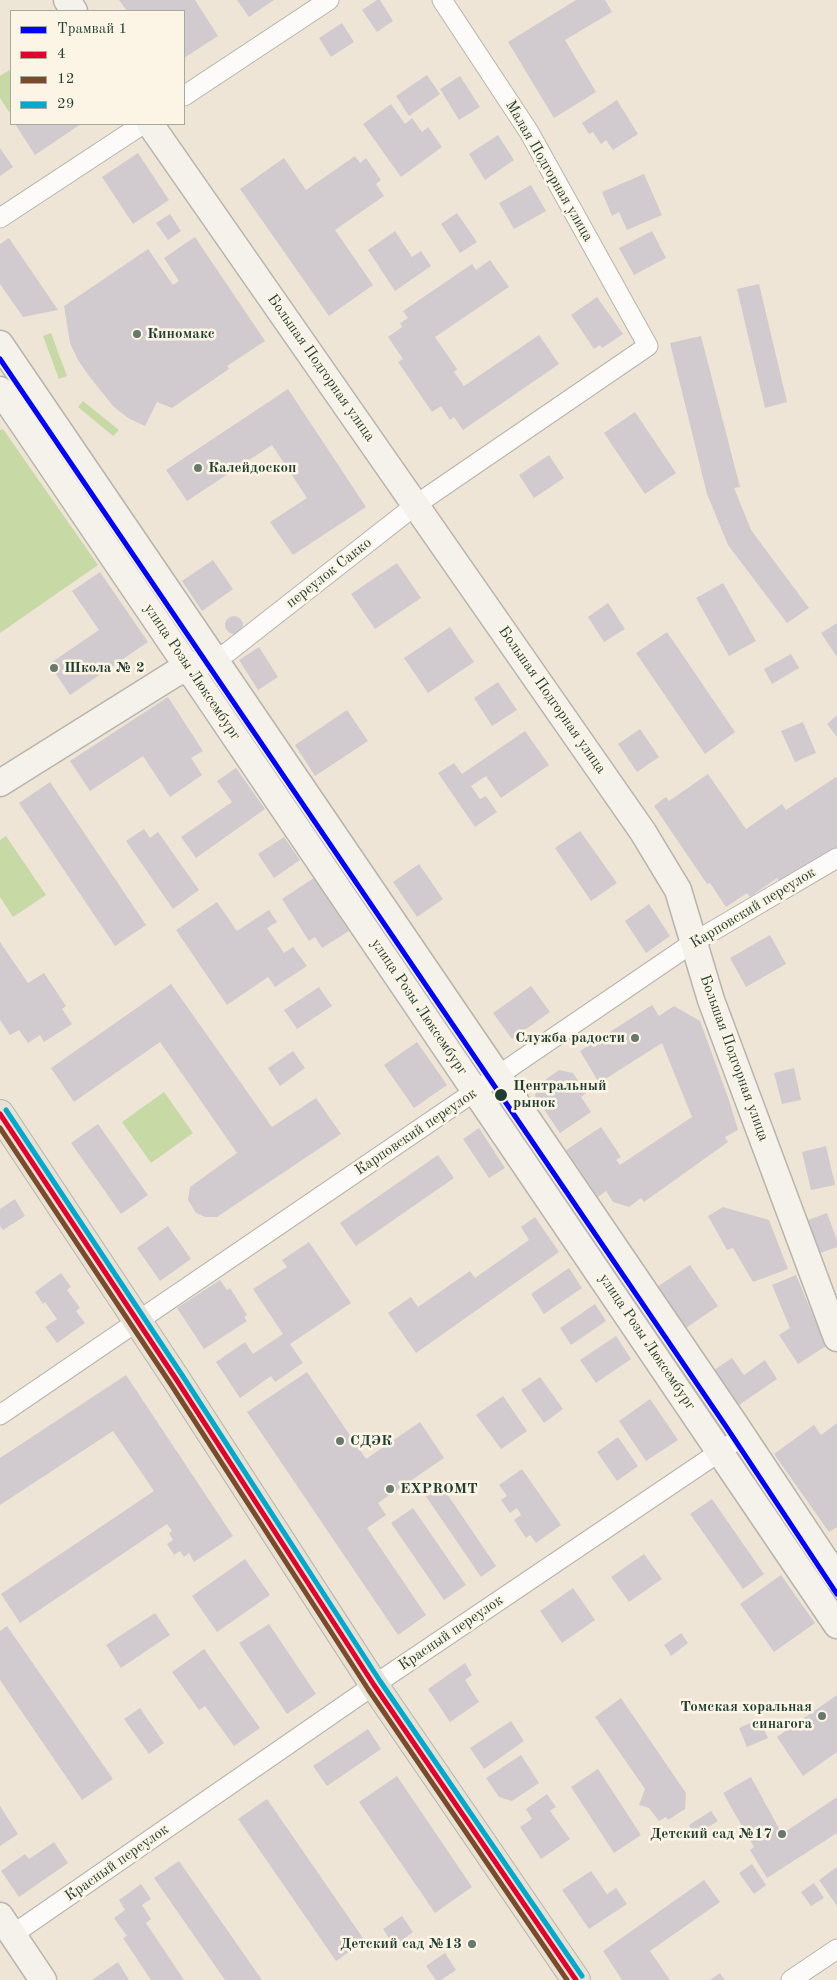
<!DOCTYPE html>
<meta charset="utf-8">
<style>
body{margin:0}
#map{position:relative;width:837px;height:1980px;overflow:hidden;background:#eee5d7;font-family:"Old Standard TT",serif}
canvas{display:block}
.legend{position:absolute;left:10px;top:10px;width:175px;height:115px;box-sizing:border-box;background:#fcf5e5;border:1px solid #a4ab9e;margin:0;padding:6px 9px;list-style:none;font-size:15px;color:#1f3d34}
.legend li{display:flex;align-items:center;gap:10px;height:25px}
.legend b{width:25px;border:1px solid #a4ab9e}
</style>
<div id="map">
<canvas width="837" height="1980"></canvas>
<ul class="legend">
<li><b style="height:6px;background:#00f"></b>Трамвай 1</li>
<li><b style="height:6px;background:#e4002b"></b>4</li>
<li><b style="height:6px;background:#7a4b2a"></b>12</li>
<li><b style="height:6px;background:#00a9ce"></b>29</li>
</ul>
</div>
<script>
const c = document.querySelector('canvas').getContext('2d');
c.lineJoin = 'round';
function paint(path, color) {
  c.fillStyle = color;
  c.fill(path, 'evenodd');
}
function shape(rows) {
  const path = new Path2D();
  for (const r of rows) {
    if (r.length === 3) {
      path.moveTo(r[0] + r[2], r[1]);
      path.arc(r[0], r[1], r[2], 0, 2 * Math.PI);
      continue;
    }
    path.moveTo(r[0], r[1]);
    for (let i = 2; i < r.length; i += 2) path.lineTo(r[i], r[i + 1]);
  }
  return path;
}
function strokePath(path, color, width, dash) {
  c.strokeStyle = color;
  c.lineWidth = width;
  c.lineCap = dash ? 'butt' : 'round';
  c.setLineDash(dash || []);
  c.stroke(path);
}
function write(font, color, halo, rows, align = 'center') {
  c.font = font + ' "Old Standard TT",serif';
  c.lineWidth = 5;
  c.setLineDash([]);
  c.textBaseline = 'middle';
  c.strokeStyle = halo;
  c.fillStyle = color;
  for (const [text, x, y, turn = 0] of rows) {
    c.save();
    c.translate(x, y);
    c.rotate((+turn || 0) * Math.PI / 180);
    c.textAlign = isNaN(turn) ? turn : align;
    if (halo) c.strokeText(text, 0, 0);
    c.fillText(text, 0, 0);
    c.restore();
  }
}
paint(shape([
 [11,69,11,110,9,112,0,98,0,76],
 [51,333,67,376,59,379,43,336],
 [83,401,119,430,113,436,78,407],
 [3,429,98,565,0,633,0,430],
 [6,836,46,895,13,917,0,897,0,840],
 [164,1092,193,1133,151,1163,122,1122]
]), '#c7d9a5');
paint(shape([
 [119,0,195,0,218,36,184,58,184,11,127,11],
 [237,0,274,0,249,17],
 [377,0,380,0,393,21,377,32,362,10],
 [576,0,605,0,612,12,565,40,596,92,554,118,508,42],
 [342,23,354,42,331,57,319,38],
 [427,75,440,94,409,116,396,96],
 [460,76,480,107,459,120,440,89],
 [617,100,638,134,613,150,606,140,601,144,593,132,589,134,582,123],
 [391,104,405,124,412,118,422,132,428,127,442,147,401,177,363,124],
 [15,124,81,124,35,155],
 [498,135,514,160,485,180,469,154],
 [0,148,13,167,0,176],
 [138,153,169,200,133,224,102,177],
 [355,156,360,163,366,158,381,180,376,184,384,196,335,230,373,285,329,316,240,189,284,158,306,190],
 [644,174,662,215,627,230,619,212,612,216,602,192],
 [531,185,546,211,514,229,499,203],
 [457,213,477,242,460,253,441,224],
 [170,214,181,231,168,240,156,223],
 [395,231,412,257,421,251,431,266,395,291,368,250],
 [652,231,666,258,634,275,619,248],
 [195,237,265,341,227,366,229,369,172,408,157,402,145,426,128,418,113,406,89,376,78,360,70,343,64,306,148,249,173,285,179,281,164,258],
 [9,238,11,241,58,310,23,317,0,284,0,244],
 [490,260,509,287,435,337,457,369,454,372,464,386,539,335,559,364,463,430,454,417,450,420,441,406,432,412,398,362,403,359,388,337,402,327,400,323,408,318,403,311,472,264,476,270],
 [759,284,787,402,765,408,737,289],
 [597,297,623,334,602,348,600,345,594,349,571,315],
 [701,336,740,487,734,488,751,530,809,608,787,623,728,545,707,494,670,343],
 [288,389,366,507,293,555,270,522,307,498,272,445,187,501,166,470],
 [635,412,676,473,645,494,604,433],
 [549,455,564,478,534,498,519,475],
 [213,560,233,589,202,611,182,581],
 [397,563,421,598,375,629,351,594],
 [100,572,148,642,70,695,49,664,99,630,72,591],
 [723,583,756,641,729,656,696,598],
 [608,603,625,629,604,642,588,617],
 [234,625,9],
 [837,623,837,657,821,633],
 [450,627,474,662,428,693,404,658],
 [667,632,735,732,705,754,636,653],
 [259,647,278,677,258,690,239,660],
 [791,654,799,668,772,684,764,669],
 [498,682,517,710,492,726,474,698],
 [168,697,203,751,191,758,202,775,170,797,143,756,90,791,70,761],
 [347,710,368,741,315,776,295,745],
 [837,715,837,737,827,724],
 [803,722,816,753,795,762,781,731],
 [640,729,659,757,637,772,618,744],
 [525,731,549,765,501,798,486,776,471,786,480,799,486,796,497,812,475,827,438,773,454,763,462,774],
 [236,768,265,809,196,858,181,837,232,802,217,781],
 [708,774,746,829,782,804,786,810,836,777,837,779,837,852,822,863,818,858,781,884,777,878,750,897,747,893,726,907,710,883,707,884,654,806,666,797,669,801],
 [50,782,146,925,115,946,19,803],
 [144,829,150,838,158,832,199,890,173,909,126,841],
 [580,831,617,883,591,901,555,848],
 [284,837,300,860,274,878,258,854],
 [419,864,443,899,417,917,393,882],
 [314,878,349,931,322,948,315,937,309,941,282,899],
 [217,902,237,931,269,910,277,922,267,928,284,953,293,947,307,966,275,987,268,977,227,1005,176,930],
 [649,904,670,936,646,953,625,921],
 [770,935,786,964,746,987,730,958],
 [0,942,28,983,44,973,66,1006,62,1009,72,1024,44,1042,40,1035,28,1043,19,1030,10,1035,0,1020],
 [171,984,272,1127,316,1098,341,1134,217,1217,205,1217,196,1213,188,1200,190,1187,237,1153,160,1042,74,1102,51,1068],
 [531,986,550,1012,512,1039,493,1013],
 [319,987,332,1006,297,1029,284,1010],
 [652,1005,659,1016,674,1006,700,1021,729,1100,738,1130,725,1137,728,1142,644,1202,641,1198,629,1207,613,1202,606,1191,598,1197,566,1150,601,1127,621,1157,616,1160,620,1165,692,1117,662,1043,599,1083,580,1051],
 [417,1042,447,1085,414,1108,384,1065],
 [293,1051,305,1068,280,1086,268,1068],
 [794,1068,801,1100,782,1104,774,1073],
 [559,1070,573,1073,586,1093,581,1097,591,1112,560,1133,535,1096,538,1085],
 [98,1124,148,1195,121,1214,71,1143],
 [479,1128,505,1168,489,1178,463,1139],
 [826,1146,835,1185,811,1190,802,1152],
 [438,1155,454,1178,356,1246,340,1223],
 [15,1199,25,1216,3,1230,0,1226,0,1209],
 [723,1207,769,1220,788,1269,753,1282,733,1248,727,1250,708,1216],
 [827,1213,837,1240,837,1247,815,1255,803,1222],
 [535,1217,559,1252,416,1353,388,1313,411,1297,418,1307,470,1271,475,1278,529,1240,521,1227],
 [168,1226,191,1259,160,1281,137,1248],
 [309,1242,351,1303,290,1344,303,1363,275,1382,271,1376,240,1398,216,1362,245,1342,253,1354,283,1334,253,1289,287,1267,282,1260],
 [690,1265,718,1306,686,1328,657,1287],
 [569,1268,582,1288,544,1314,531,1294],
 [61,1273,71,1287,67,1290,80,1308,76,1311,85,1323,57,1343,45,1327,57,1319,45,1302,43,1304,35,1292],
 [796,1275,826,1346,798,1364,779,1335,790,1328,772,1285],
 [220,1280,227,1290,230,1288,247,1315,244,1317,247,1321,204,1349,177,1308],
 [595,1304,606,1321,571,1345,560,1328],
 [616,1336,631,1359,596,1383,580,1360],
 [732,1358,744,1375,765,1360,777,1379,739,1405,714,1370],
 [307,1372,366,1459,420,1422,444,1458,378,1503,386,1515,367,1528,426,1615,398,1635,247,1412],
 [126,1375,233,1536,194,1562,189,1553,184,1557,180,1551,174,1555,167,1544,173,1540,169,1533,172,1531,167,1524,20,1623,1,1594,154,1491,113,1431,0,1505,0,1458],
 [540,1377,563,1409,544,1423,521,1390],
 [503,1396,527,1431,501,1449,476,1415],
 [650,1399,678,1440,646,1461,619,1421],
 [837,1423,837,1527,829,1532,774,1454,814,1425,821,1435],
 [618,1437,638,1466,617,1481,597,1452],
 [522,1469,561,1525,536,1543,530,1535,526,1538,514,1520,521,1515,517,1508,510,1513,501,1500,507,1496,499,1485],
 [441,1485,496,1566,481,1577,425,1495],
 [712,1499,764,1574,743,1589,690,1514],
 [413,1508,466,1585,444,1600,391,1523],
 [644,1554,662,1579,629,1602,611,1577],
 [245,1559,270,1595,217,1632,192,1596],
 [781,1575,815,1623,774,1652,740,1604],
 [573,1588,595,1620,562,1643,540,1611],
 [155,1613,170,1635,121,1668,106,1645],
 [269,1624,316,1694,287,1714,239,1643],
 [7,1626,113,1779,82,1800,0,1680,0,1631],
 [681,1633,688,1643,671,1656,664,1645],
 [204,1649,260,1728,234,1746,205,1706,199,1710,172,1672],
 [465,1663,472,1675,465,1680,479,1702,450,1722,428,1689],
 [837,1695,837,1752,803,1776,777,1737],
 [621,1698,686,1793,685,1809,668,1820,666,1817,659,1821,649,1808,639,1805,645,1789,595,1717],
 [140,1708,164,1743,149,1754,124,1719],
 [759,1719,768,1738,747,1747,739,1728],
 [511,1721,524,1741,484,1769,470,1748],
 [368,1729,381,1749,327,1786,313,1766],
 [521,1755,539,1783,512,1801,499,1797,486,1778],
 [598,1769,641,1835,614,1853,571,1787],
 [397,1776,472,1887,435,1913,359,1802],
 [751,1777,782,1834,837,1797,837,1833,767,1878,750,1850,754,1847,723,1793],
 [547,1794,556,1807,550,1811,570,1839,541,1859,520,1827,532,1819,526,1809],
 [267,1799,365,1941,336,1961,238,1819],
 [0,1806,18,1834,0,1846],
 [711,1811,718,1821,695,1835,689,1825],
 [54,1842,68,1863,19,1897,1,1871,25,1854,29,1859],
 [179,1861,262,1980,225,1980,154,1878],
 [752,1864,766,1885,754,1894,739,1873],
 [837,1867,837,1906,819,1880],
 [591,1871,607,1894,616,1888,627,1904,589,1929,562,1890],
 [704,1880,720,1902,650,1951,670,1980,622,1980,603,1951],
 [814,1883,824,1898,811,1906,801,1892],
 [141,1884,151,1899,142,1905,151,1919,146,1923,184,1980,151,1980,123,1938,127,1936,114,1918,125,1910,119,1900],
 [402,1916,413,1932,394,1946,383,1929],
 [445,1953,456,1970,441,1980,436,1980,426,1966],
 [118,1962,129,1980,92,1980],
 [720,1973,725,1980,710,1980]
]), '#d1cbcf');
const street = shape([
 [184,96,329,0],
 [0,218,143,124],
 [214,659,228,652,417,504,648,346,529,132,442,0],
 [0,1415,694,942,837,858],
 [12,1935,374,1685,743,1436],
 [791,1980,837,1949]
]);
const secondary = shape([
 [67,0,74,11],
 [150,124,643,832,678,890,711,1000,837,1338],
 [0,344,732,1420,837,1578],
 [0,390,837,1625],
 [0,783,174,674,203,662],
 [0,1916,43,1980]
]);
const primary = shape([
 [0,1114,176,1379,374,1685,576,1980]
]);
strokePath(street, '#b7b4ab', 21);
strokePath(secondary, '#b7b4ab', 29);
strokePath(primary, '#b7b4ab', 30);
strokePath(street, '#fcfbf9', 19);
strokePath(secondary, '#f5f1eb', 26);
strokePath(primary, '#e8e2d5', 28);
strokePath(shape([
 [0,1114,176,1379,374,1685,576,1980]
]), '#e4002b', 5);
strokePath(shape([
 [0,1128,170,1383,368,1689,567,1980]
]), '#7a4b2a', 5);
strokePath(shape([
 [6,1110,182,1375,380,1681,582,1976]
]), '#00a9ce', 5);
strokePath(shape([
 [0,359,725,1425,837,1594]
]), '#00f', 5);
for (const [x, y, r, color] of [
 [137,334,5,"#67786d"],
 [198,468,5,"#67786d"],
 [54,668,5,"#67786d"],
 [635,1038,5,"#67786d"],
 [501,1095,7,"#1f3d34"],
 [340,1441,5,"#67786d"],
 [390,1489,5,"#67786d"],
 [822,1716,5,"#67786d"],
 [782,1834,5,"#67786d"],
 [472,1944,5,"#67786d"]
]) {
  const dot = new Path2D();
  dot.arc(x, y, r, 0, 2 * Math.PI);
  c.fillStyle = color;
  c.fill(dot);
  strokePath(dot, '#fcf5e5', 2);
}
write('15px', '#1f3d34', '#fcf5e5', [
 ["Малая Подгорная улица",549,171,60],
 ["Большая Подгорная улица",321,368,55],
 ["переулок Сакко",329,573,-38],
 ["улица Розы Люксембург",192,672,56],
 ["Большая Подгорная улица",552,700,55],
 ["Карповский переулок",753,908,-31],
 ["улица Розы Люксембург",419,1007,56],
 ["Большая Подгорная улица",734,1058,70],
 ["Карповский переулок",416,1132,-34],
 ["улица Розы Люксембург",647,1342,56],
 ["Красный переулок",451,1633,-34],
 ["Красный переулок",117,1863,-35]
]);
write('bold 15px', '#1f3d34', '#fcf5e5', [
 ["Киномакс",147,334],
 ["Калейдоскоп",208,468],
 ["Школа № 2",64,668],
 ["Служба радости",625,1038,"right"],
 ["СДЭК",350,1441],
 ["EXPROMT",400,1489],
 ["Томская хоральная",812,1707,"right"],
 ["синагога",812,1724,"right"],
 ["Детский сад №17",772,1834,"right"],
 ["Детский сад №13",462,1944,"right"]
], 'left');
write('bold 15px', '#1f3d34', '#fcf5e5', [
 ["Центральный",513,1086],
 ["рынок",513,1103]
], 'left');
</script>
